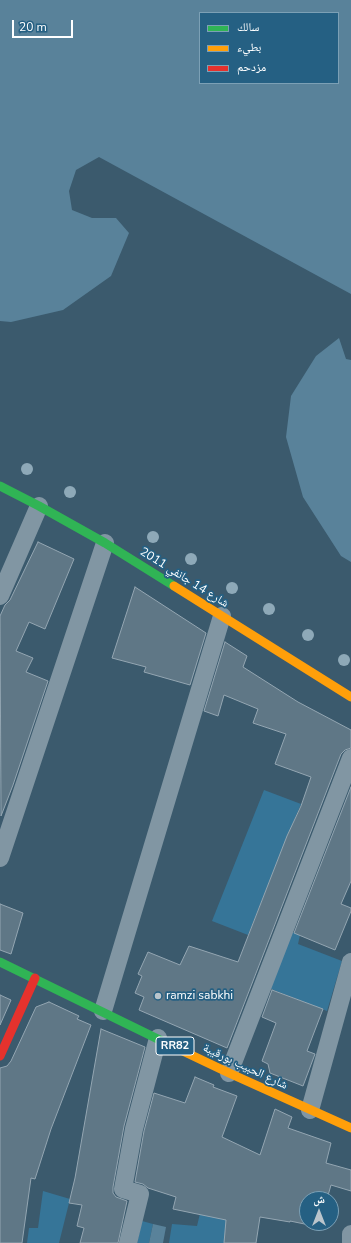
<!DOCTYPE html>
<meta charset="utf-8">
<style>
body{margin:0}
#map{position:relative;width:351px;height:1243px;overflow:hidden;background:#3b5a6d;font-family:"Nunito Sans","Noto Naskh Arabic",sans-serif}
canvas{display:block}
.legend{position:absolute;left:199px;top:12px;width:140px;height:72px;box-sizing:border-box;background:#256083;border:1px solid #7ca0b5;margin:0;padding:5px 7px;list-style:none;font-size:12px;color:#fff}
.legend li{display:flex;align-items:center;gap:8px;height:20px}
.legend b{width:20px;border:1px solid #7ca0b5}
.north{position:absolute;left:299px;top:1191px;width:40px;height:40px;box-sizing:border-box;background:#256083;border:1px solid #7ca0b5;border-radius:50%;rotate:0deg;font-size:11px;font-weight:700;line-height:16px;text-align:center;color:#fff}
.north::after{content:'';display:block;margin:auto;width:14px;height:18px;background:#bac5cc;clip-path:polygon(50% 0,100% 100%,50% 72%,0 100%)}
.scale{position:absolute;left:12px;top:20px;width:61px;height:18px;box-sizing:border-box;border:2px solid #fff;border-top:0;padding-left:5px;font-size:12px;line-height:14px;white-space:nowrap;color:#fff;-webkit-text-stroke:3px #256083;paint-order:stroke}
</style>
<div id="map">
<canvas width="351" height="1243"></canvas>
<ul class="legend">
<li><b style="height:5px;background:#30b455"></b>سالك</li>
<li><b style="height:5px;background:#ff9f0a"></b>بطيء</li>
<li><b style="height:5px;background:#e5322d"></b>مزدحم</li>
</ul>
<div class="north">ش</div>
<div class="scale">20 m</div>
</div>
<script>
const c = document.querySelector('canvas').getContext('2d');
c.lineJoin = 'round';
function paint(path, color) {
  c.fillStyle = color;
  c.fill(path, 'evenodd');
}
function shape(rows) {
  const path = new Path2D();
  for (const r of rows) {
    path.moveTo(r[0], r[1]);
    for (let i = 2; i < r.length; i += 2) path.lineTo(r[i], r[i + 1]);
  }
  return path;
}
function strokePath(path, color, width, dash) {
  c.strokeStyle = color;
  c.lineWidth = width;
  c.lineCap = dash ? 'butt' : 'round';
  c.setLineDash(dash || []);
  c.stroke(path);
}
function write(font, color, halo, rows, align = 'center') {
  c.font = font + ' "Nunito Sans","Noto Naskh Arabic",sans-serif';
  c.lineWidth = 3.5;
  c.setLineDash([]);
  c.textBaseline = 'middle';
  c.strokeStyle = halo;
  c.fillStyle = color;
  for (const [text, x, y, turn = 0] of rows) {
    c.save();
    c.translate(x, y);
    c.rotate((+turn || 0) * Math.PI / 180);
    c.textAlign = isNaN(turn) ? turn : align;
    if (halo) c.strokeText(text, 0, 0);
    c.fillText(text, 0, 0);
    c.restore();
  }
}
paint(shape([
 [264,790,301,804,287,837,248,935,212,921],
 [290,931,300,935,298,944,342,961,327,1011,266,987],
 [43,1191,70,1199,59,1243,27,1243,29,1228,38,1228],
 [203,1201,228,1205,224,1243,169,1243,172,1224,197,1226],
 [142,1221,153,1224,149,1243,137,1243]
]), '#367598');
paint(shape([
 [0,0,351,0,351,294,99,157,76,170,69,191,72,210,92,218,116,218,129,233,111,276,63,310,11,322,0,321],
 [200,13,338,13,338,83,200,83],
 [339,338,346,359,351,360,351,562,341,556,303,497,286,437,291,396,316,356],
 [153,1224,166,1227,163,1243,149,1243]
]), '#59829a');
const building = shape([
 [38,542,74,559,45,629,29,622,16,651,33,658,26,672,48,681,13,785,1,816,0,616,5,605,10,600,38,542],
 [135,587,206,633,190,685,144,672,146,667,112,658,135,587],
 [225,642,247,656,243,667,298,702,351,730,351,748,345,750,341,754,227,1048,139,1010,144,997,135,993,142,976,138,974,148,952,180,965,189,946,238,962,287,836,301,806,311,777,275,764,286,734,253,723,258,709,224,695,218,716,204,711,225,642],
 [351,787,351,881,341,904,351,908,351,911,335,950,294,933,351,787],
 [0,904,23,913,11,954,0,950,0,904],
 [272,990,323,1009,307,1051,315,1054,303,1086,270,1073,268,1064,262,1061,276,1023,262,1017,272,990],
 [0,995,11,1000,0,1025,0,995],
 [49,1002,79,1016,77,1019,91,1025,51,1129,35,1179,31,1178,22,1243,0,1243,0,1068,7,1066,11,1061,36,1007,49,1002],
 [101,1029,145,1047,124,1126,113,1187,113,1193,116,1197,127,1201,118,1243,80,1243,84,1228,77,1226,82,1205,69,1203,75,1178,101,1029],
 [195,1077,214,1085,213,1087,237,1096,222,1137,260,1155,275,1109,292,1117,288,1128,331,1143,326,1163,351,1170,351,1191,331,1185,327,1199,307,1199,307,1223,320,1223,319,1227,290,1221,290,1222,260,1217,256,1243,224,1243,226,1220,173,1209,176,1197,148,1188,143,1184,135,1182,144,1131,154,1093,185,1103,195,1077]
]);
paint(building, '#5f7786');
strokePath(building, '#94a6b2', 1);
strokePath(shape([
 [0,596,39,506],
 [0,858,105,543],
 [103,1011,222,616],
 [229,1073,351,758],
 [310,1110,351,962],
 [128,1243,140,1194,123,1189,134,1129,158,1038],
 [351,1243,351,1234]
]), '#8196a3', 18);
strokePath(shape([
 [0,486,39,506,105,543,174,586],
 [0,962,166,1043]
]), '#30b455', 9);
strokePath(shape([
 [174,586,351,697],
 [166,1043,229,1073,351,1128]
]), '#ff9f0a', 9);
strokePath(shape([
 [0,1056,35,978]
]), '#e5322d', 9);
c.fillStyle = '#8ea9b8';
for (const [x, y] of [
 [27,469],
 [70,492],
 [153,537],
 [191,559],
 [232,588],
 [269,609],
 [308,635],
 [344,660]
]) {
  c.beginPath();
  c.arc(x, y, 6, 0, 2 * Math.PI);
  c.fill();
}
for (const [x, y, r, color] of [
 [158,996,4,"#bac5cc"]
]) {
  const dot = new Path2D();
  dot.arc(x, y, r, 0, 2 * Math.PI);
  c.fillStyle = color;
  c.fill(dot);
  strokePath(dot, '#256083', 1.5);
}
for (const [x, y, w] of [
 [175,1046,38]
]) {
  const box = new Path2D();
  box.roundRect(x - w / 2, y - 9, w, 18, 3);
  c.fillStyle = '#256083';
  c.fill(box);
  strokePath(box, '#fff', 1);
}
write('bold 11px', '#fff', null, [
 ["RR82",175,1046]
]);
write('12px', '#fff', '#256083', [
 ["شارع 14 جانفي 2011",184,578,32],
 ["شارع الحبيب بورقيبة",245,1067,25]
]);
write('12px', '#fff', '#256083', [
 ["ramzi sabkhi",166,996]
], 'left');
</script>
